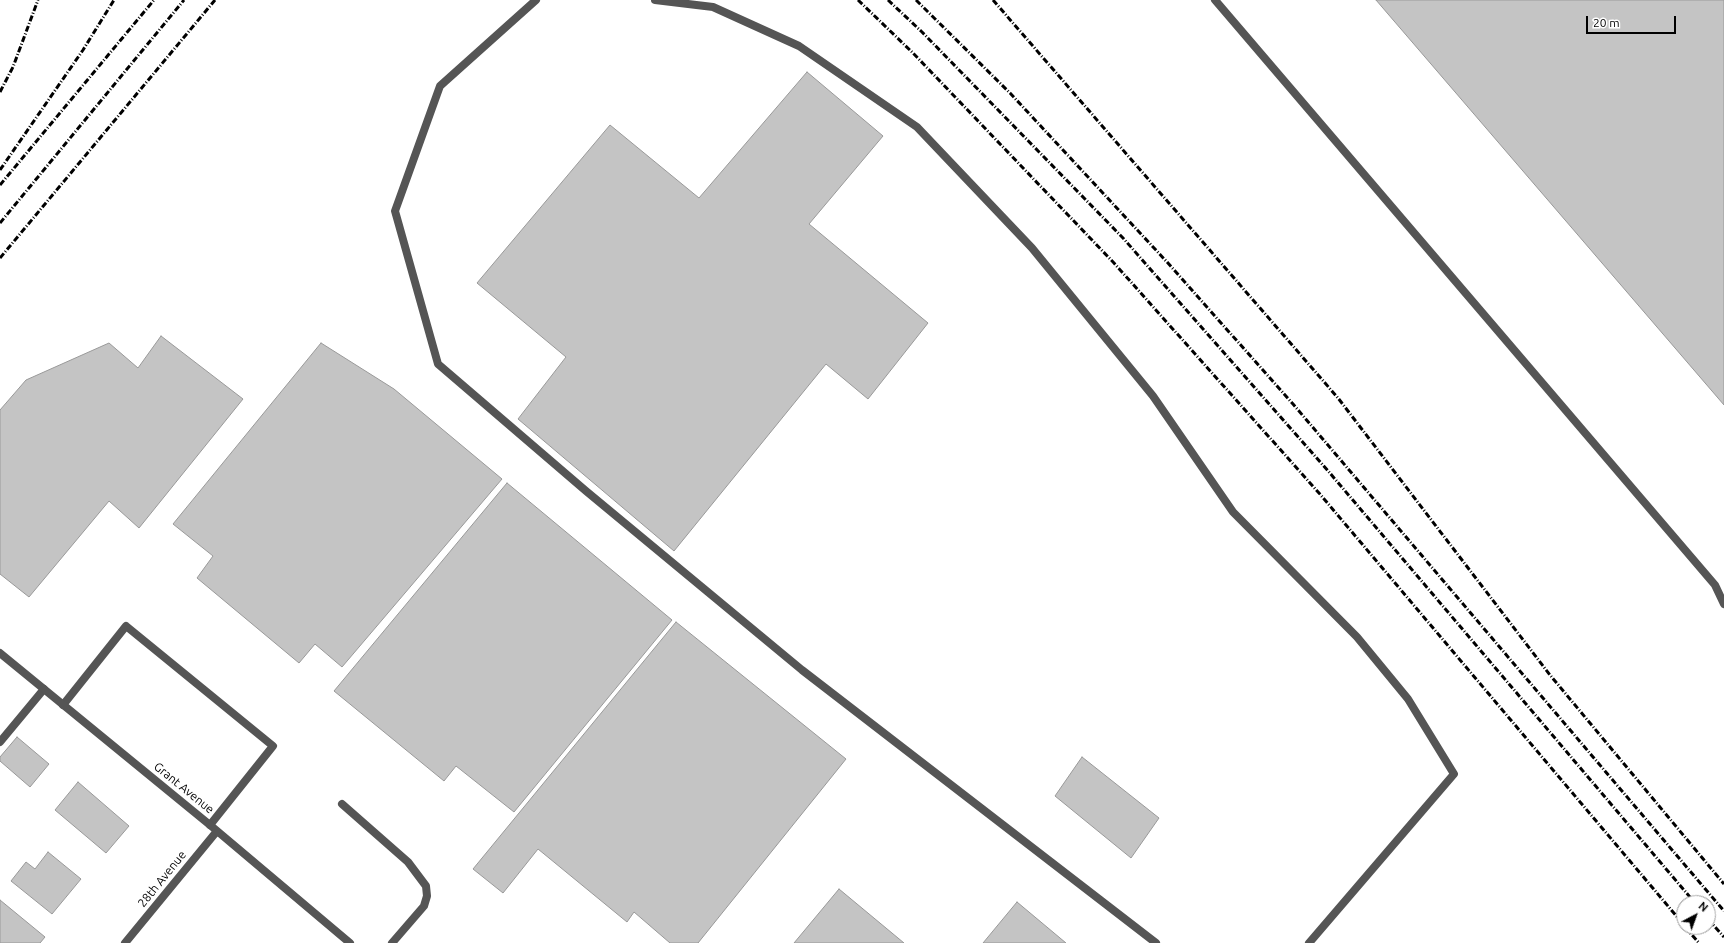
<!DOCTYPE html>
<style>
body{margin:0}
#map{position:relative;width:1724px;height:943px;overflow:hidden;background:#fff;font-family:Ubuntu,sans-serif}
canvas{display:block}
.north{position:absolute;left:1676px;top:895px;width:40px;height:40px;box-sizing:border-box;background:#fff;border:1px solid #999;border-radius:50%;rotate:41deg;font-size:11px;font-weight:700;line-height:16px;text-align:center;color:#000}
.north::after{content:'';display:block;margin:auto;width:14px;height:18px;background:#000;clip-path:polygon(50% 0,100% 100%,50% 72%,0 100%)}
.scale{position:absolute;left:1586px;top:16px;width:90px;height:18px;box-sizing:border-box;border:2px solid #000;border-top:0;padding-left:5px;font-size:12px;line-height:14px;white-space:nowrap;color:#000;-webkit-text-stroke:3px #fff;paint-order:stroke}
</style>
<div id="map">
<canvas width="1724" height="943"></canvas>
<div class="north">N</div>
<div class="scale">20 m</div>
</div>
<script>
const c = document.querySelector('canvas').getContext('2d');
c.lineJoin = 'round';
function paint(path, color) {
  c.fillStyle = color;
  c.fill(path, 'evenodd');
}
function shape(rows) {
  const path = new Path2D();
  for (const r of rows) {
    path.moveTo(r[0], r[1]);
    for (let i = 2; i < r.length; i += 2) path.lineTo(r[i], r[i + 1]);
  }
  return path;
}
function strokePath(path, color, width, dash) {
  c.strokeStyle = color;
  c.lineWidth = width;
  c.lineCap = dash ? 'butt' : 'round';
  c.setLineDash(dash || []);
  c.stroke(path);
}
function write(font, color, halo, rows, align = 'center') {
  c.font = font + ' Ubuntu,sans-serif';
  c.lineWidth = 3;
  c.setLineDash([]);
  c.textBaseline = 'middle';
  c.strokeStyle = halo;
  c.fillStyle = color;
  for (const [text, x, y, turn = 0] of rows) {
    c.save();
    c.translate(x, y);
    c.rotate((+turn || 0) * Math.PI / 180);
    c.textAlign = isNaN(turn) ? turn : align;
    if (halo) c.strokeText(text, 0, 0);
    c.fillText(text, 0, 0);
    c.restore();
  }
}
const building = shape([
 [1376,0,1724,0,1724,405,1376,0],
 [807,72,883,136,809,224,928,323,868,399,826,364,674,551,518,419,566,357,477,283,610,125,699,198,807,72],
 [161,336,243,399,139,528,109,501,29,597,0,574,0,410,26,380,109,343,138,368,161,336],
 [321,343,394,389,502,479,342,667,315,644,299,663,197,578,213,556,173,524,321,343],
 [507,483,672,620,514,812,456,766,444,781,334,691,507,483],
 [676,622,846,759,698,943,670,943,634,912,627,922,538,849,503,893,473,869,676,622],
 [17,737,49,764,30,787,0,761,0,757,17,737],
 [1082,757,1159,818,1131,858,1055,796,1082,757],
 [78,782,129,826,106,853,55,810,78,782],
 [48,852,81,879,52,914,11,881,26,862,35,869,48,852],
 [839,889,904,943,794,943,839,889],
 [0,900,45,937,40,943,0,943,0,900],
 [1017,902,1066,943,983,943,1017,902]
]);
paint(building, '#c4c4c4');
strokePath(building, '#999', 1);
strokePath(shape([
 [536,0,440,86,395,211,438,364,586,491,802,670,1156,943],
 [655,0,713,7,799,46,917,127,1032,248,1153,396,1233,512,1357,637,1408,699,1454,774,1309,943],
 [1215,0,1715,585,1724,604],
 [63,705,126,626,273,746,210,825],
 [0,742,44,689],
 [342,804,408,862,426,886,427,896,424,906,392,943]
]), '#555', 8);
strokePath(shape([
 [0,653,210,825,350,943],
 [125,943,217,831]
]), '#555', 8);
strokePath(shape([
 [858,0,913,53,1114,263,1319,493,1684,925],
 [888,0,922,32,1123,238,1329,472,1695,903],
 [916,0,1010,93,1167,262,1293,404,1724,911],
 [993,0,1338,398,1550,675,1724,884],
 [0,92,13,67,38,0],
 [0,170,83,50,114,0],
 [0,185,154,0],
 [0,223,184,0],
 [0,258,215,0],
 [1708,919,1724,937],
 [1685,927,1699,943]
]), '#000', 3, [6, 2, 1, 2]);
write('12px', '#000', '#fff', [
 ["Grant Avenue",184,788,39],
 ["28th Avenue",162,879,-51]
]);
</script>
